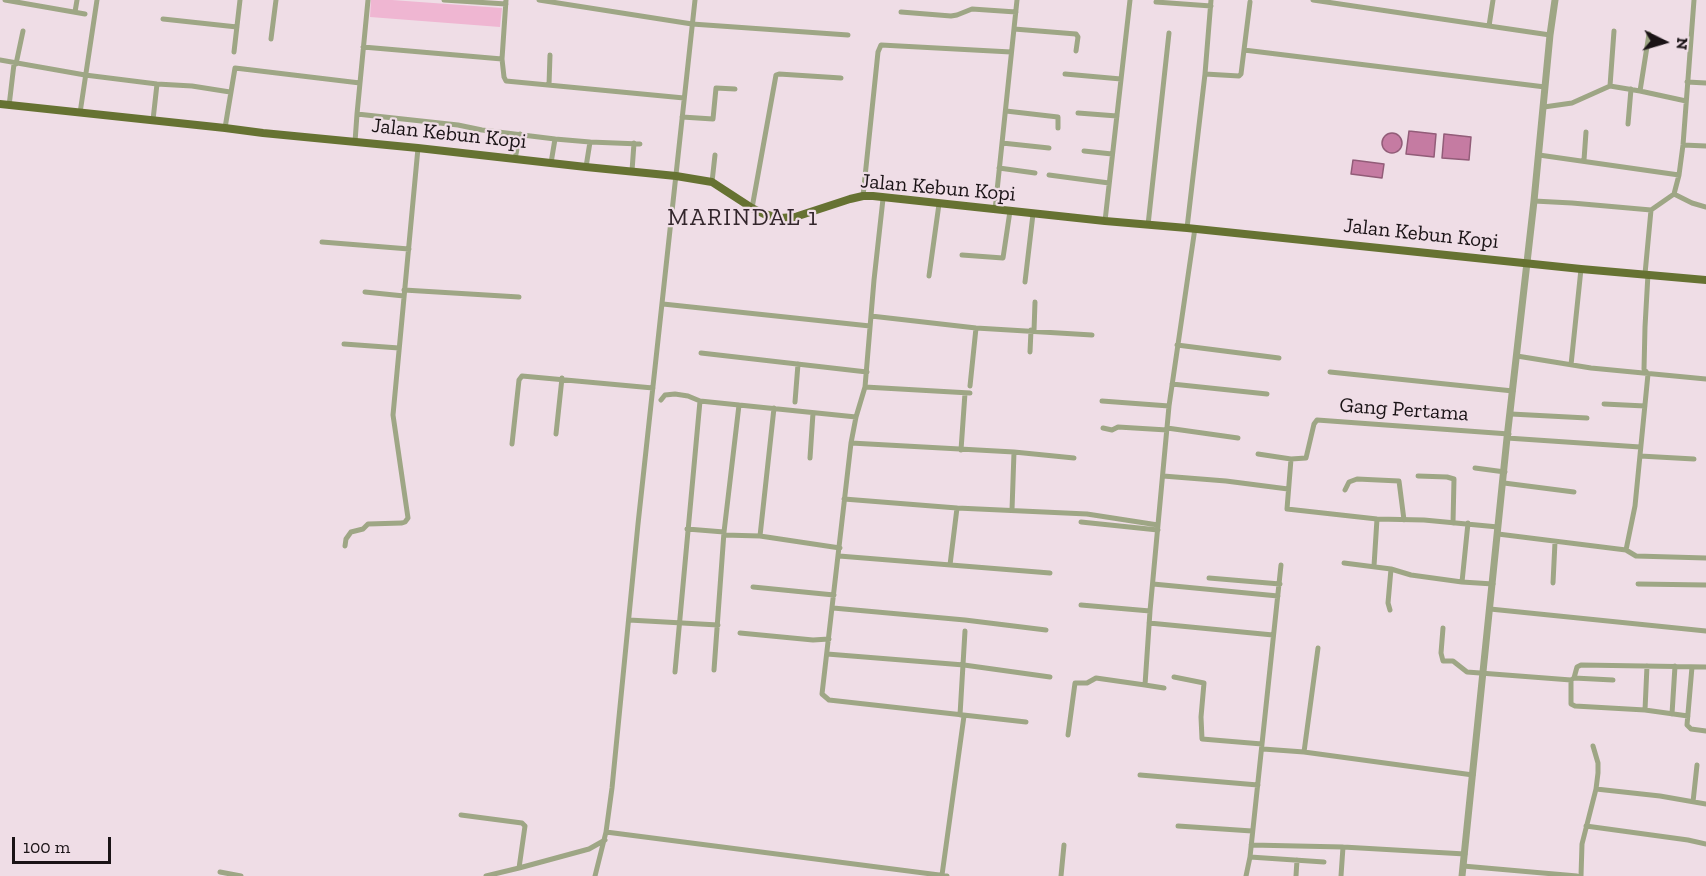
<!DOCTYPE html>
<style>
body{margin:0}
#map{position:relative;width:1706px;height:876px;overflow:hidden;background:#efdde6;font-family:"Zilla Slab",serif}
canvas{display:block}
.north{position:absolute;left:1634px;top:12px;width:60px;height:60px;-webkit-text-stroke:4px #efdde6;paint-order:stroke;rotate:95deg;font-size:16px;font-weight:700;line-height:24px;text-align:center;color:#1a1316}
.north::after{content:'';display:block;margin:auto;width:21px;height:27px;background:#1a1316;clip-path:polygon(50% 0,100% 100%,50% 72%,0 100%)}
.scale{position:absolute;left:12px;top:837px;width:99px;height:27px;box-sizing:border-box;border:3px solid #1a1316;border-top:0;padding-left:8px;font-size:18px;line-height:21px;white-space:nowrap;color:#1a1316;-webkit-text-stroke:4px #efdde6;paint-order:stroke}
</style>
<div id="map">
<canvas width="1706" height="876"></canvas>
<div class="north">N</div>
<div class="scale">100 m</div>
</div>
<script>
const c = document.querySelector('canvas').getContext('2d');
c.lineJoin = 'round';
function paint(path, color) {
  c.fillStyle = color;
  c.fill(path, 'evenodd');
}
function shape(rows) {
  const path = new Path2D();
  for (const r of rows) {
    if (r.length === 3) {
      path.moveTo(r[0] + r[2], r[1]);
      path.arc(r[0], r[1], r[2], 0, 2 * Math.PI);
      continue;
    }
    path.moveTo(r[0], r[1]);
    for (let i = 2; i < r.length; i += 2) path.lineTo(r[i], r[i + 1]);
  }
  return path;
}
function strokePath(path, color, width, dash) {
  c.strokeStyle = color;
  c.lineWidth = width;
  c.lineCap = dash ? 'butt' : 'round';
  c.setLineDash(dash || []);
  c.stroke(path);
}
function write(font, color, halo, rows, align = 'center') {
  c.font = font + ' "Zilla Slab",serif';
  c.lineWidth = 4.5;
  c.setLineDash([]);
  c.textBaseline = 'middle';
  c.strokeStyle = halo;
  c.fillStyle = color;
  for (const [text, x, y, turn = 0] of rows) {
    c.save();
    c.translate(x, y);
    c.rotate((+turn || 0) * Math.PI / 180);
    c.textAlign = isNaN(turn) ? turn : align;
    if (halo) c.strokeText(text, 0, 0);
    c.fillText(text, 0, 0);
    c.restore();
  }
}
paint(shape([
 [371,0,392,0,502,8,500,27,370,17]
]), '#efb6d2');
const water = shape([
 [1409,131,1436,134,1434,157,1406,154,1409,131],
 [1392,143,10],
 [1444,134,1471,137,1469,160,1442,158,1444,134],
 [1353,160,1384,164,1382,178,1351,174,1353,160]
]);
paint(water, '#c57ba2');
strokePath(water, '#925c78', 1.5);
strokePath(shape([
 [5,0,85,14],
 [444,0,506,4],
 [506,0,502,59,504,77,506,81,684,98],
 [539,0,692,24,848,35],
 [1313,0,1550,35],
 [1156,2,1211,6],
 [75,12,77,0],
 [901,12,951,16,957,15,972,9,1016,12],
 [163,19,237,27],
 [1489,26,1493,0],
 [1014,29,1076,34,1078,37,1076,51],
 [271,39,276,0],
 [363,47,502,59],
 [1244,50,1545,87],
 [234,52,240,0],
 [0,60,85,75,157,84,192,86,230,92],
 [16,64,23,31],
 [1065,74,1121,79],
 [1205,74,1239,76,1241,74,1250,2],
 [1687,82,1706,83],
 [549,85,550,55],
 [1610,86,1614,31],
 [1640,91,1649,34],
 [9,106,14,64],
 [1544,107,1572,103,1610,86,1640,91,1686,101],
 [1006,111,1058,117,1058,128],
 [80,113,97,0],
 [1078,113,1117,116],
 [357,114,458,125,482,130,555,139,590,142,640,144],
 [682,117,713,119,716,88,735,89],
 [153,120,157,84],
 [1628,124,1631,89],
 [225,128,235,68,360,83],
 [355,142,357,114,368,0],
 [1002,143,1049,148],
 [1683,145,1706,146],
 [1084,151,1112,154],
 [1539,155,1679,175],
 [515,159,520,134],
 [1584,160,1586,132],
 [551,163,555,139],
 [586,167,590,142],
 [999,168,1035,173],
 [632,171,634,143],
 [1049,175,1109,183],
 [712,182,715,155],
 [1674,194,1692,203,1706,207],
 [863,196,878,52,881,45,1011,52],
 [883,199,874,280,865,387,856,417,851,443,822,694,829,700,1026,722],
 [1534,201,1572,203,1651,210,1674,194,1679,175,1683,145,1694,0],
 [752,208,776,75,779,74,841,78],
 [995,210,1017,0],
 [1105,221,1130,0],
 [1148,225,1169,33],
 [1187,228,1205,74,1211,0],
 [322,242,409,249],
 [962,255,1003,258,1010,211],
 [1645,274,1651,210],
 [929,276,939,204],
 [1025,282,1033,214],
 [404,290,519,297],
 [365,292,404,296],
 [663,304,870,326],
 [871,316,976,328,1092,335],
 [1034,331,1035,302],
 [344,344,399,348],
 [1177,345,1279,358],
 [1030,352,1031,330],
 [701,353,867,372],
 [1517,356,1591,368,1706,379],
 [1571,365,1581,269],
 [1330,372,1513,391],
 [1172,384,1267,394],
 [970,386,976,328],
 [865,387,970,393],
 [661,400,665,395,675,394,688,396,700,401,856,417],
 [1102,401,1169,406],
 [795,402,798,364],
 [1604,404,1645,406],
 [1511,414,1587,418],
 [1103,428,1112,430,1118,427,1167,430],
 [1167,428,1238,438],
 [556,434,562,378],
 [1507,438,1640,447],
 [851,443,1014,452,1074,458],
 [512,444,519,380,522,376,653,388],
 [961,450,965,393],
 [1258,454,1291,459,1306,458,1314,424,1317,420,1509,434],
 [1640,456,1694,459],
 [810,458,813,413],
 [1291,459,1287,509,1377,519,1424,520,1498,527],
 [1475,468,1505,472],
 [1163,476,1226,481,1288,489],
 [1418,476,1447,477,1454,479,1453,523],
 [1504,483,1574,492],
 [1345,490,1349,482,1357,479,1399,481,1404,520],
 [844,499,957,508,1087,514,1158,525],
 [1012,510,1014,452],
 [1081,522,1158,530],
 [687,529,724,532],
 [1498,534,1626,550,1636,556,1706,558],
 [724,535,760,536,840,548],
 [760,536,774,408],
 [345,546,346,539,351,532,363,529,368,524,402,523,405,522,408,518,393,415,418,148],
 [1626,550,1635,506,1648,374,1644,369,1645,327,1648,274],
 [839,556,1050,573],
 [1344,563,1391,569,1411,575,1462,582,1493,584],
 [950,565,957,508],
 [1374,566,1377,519],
 [1209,578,1280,584],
 [1462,582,1468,523],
 [1553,583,1555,542],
 [1153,584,1278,596],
 [1638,584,1706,585],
 [753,587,834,595],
 [1081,605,1150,611],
 [833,608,965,620,1046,630],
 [1490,609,1706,631],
 [1390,610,1388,603,1391,569],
 [629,620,718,625],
 [1149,623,1273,635],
 [1443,628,1441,653,1443,661,1453,661,1467,672,1571,680],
 [740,633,813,640,829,639],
 [827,654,964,665,1050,677],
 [1692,667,1687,725,1691,729,1706,731],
 [714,670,724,532,739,405],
 [675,672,700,401],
 [1174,677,1204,683,1201,717,1202,739,1262,744],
 [1574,678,1613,680],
 [1164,688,1145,685,1150,611,1169,406,1195,228],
 [1645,710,1647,666],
 [1672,714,1675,666],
 [960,715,965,631],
 [1688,716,1645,710,1575,706,1571,704,1571,680,1574,678,1577,667,1581,665,1706,667],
 [1068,735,1075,683,1087,683,1096,678,1145,685],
 [1263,749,1304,752,1473,775],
 [1304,752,1318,648],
 [1140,775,1258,785],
 [1596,789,1660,796,1706,804],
 [1693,802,1697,765],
 [461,815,522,823,525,826,519,868,589,849,605,840],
 [1178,826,1252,831],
 [1586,826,1688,840,1706,844],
 [606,832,947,876],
 [1251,845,1343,847,1465,854],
 [1250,857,1324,862],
 [1463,866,1577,876],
 [220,872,241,876],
 [942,875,964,716],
 [486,876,519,868],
 [595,876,606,832,612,788,638,524,695,0],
 [1061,876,1064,845],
 [1246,876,1250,857,1281,565],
 [1296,876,1297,860],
 [1341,876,1343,847],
 [1581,876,1582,844,1596,789,1598,773,1598,763,1593,746]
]), '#9ea685', 5);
strokePath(shape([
 [1462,876,1507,438,1534,201,1550,35,1555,0]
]), '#9ea685', 7);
strokePath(shape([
 [0,104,225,128,263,133,418,148,586,167,676,176,712,182,752,208,764,214,780,218,795,217,850,199,863,196,873,196,1105,221,1187,228,1581,269,1706,280]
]), '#667232', 8);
write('21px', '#1a1316', '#efdde6', [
 ["Jalan Kebun Kopi",449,134,6],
 ["Jalan Kebun Kopi",938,188,5],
 ["Jalan Kebun Kopi",1421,234,6],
 ["Gang Pertama",1404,410,4]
]);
c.letterSpacing = '1.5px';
write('24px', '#33262c', '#efdde6', [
 ["MARINDAL 1",743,218]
]);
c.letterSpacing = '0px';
</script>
